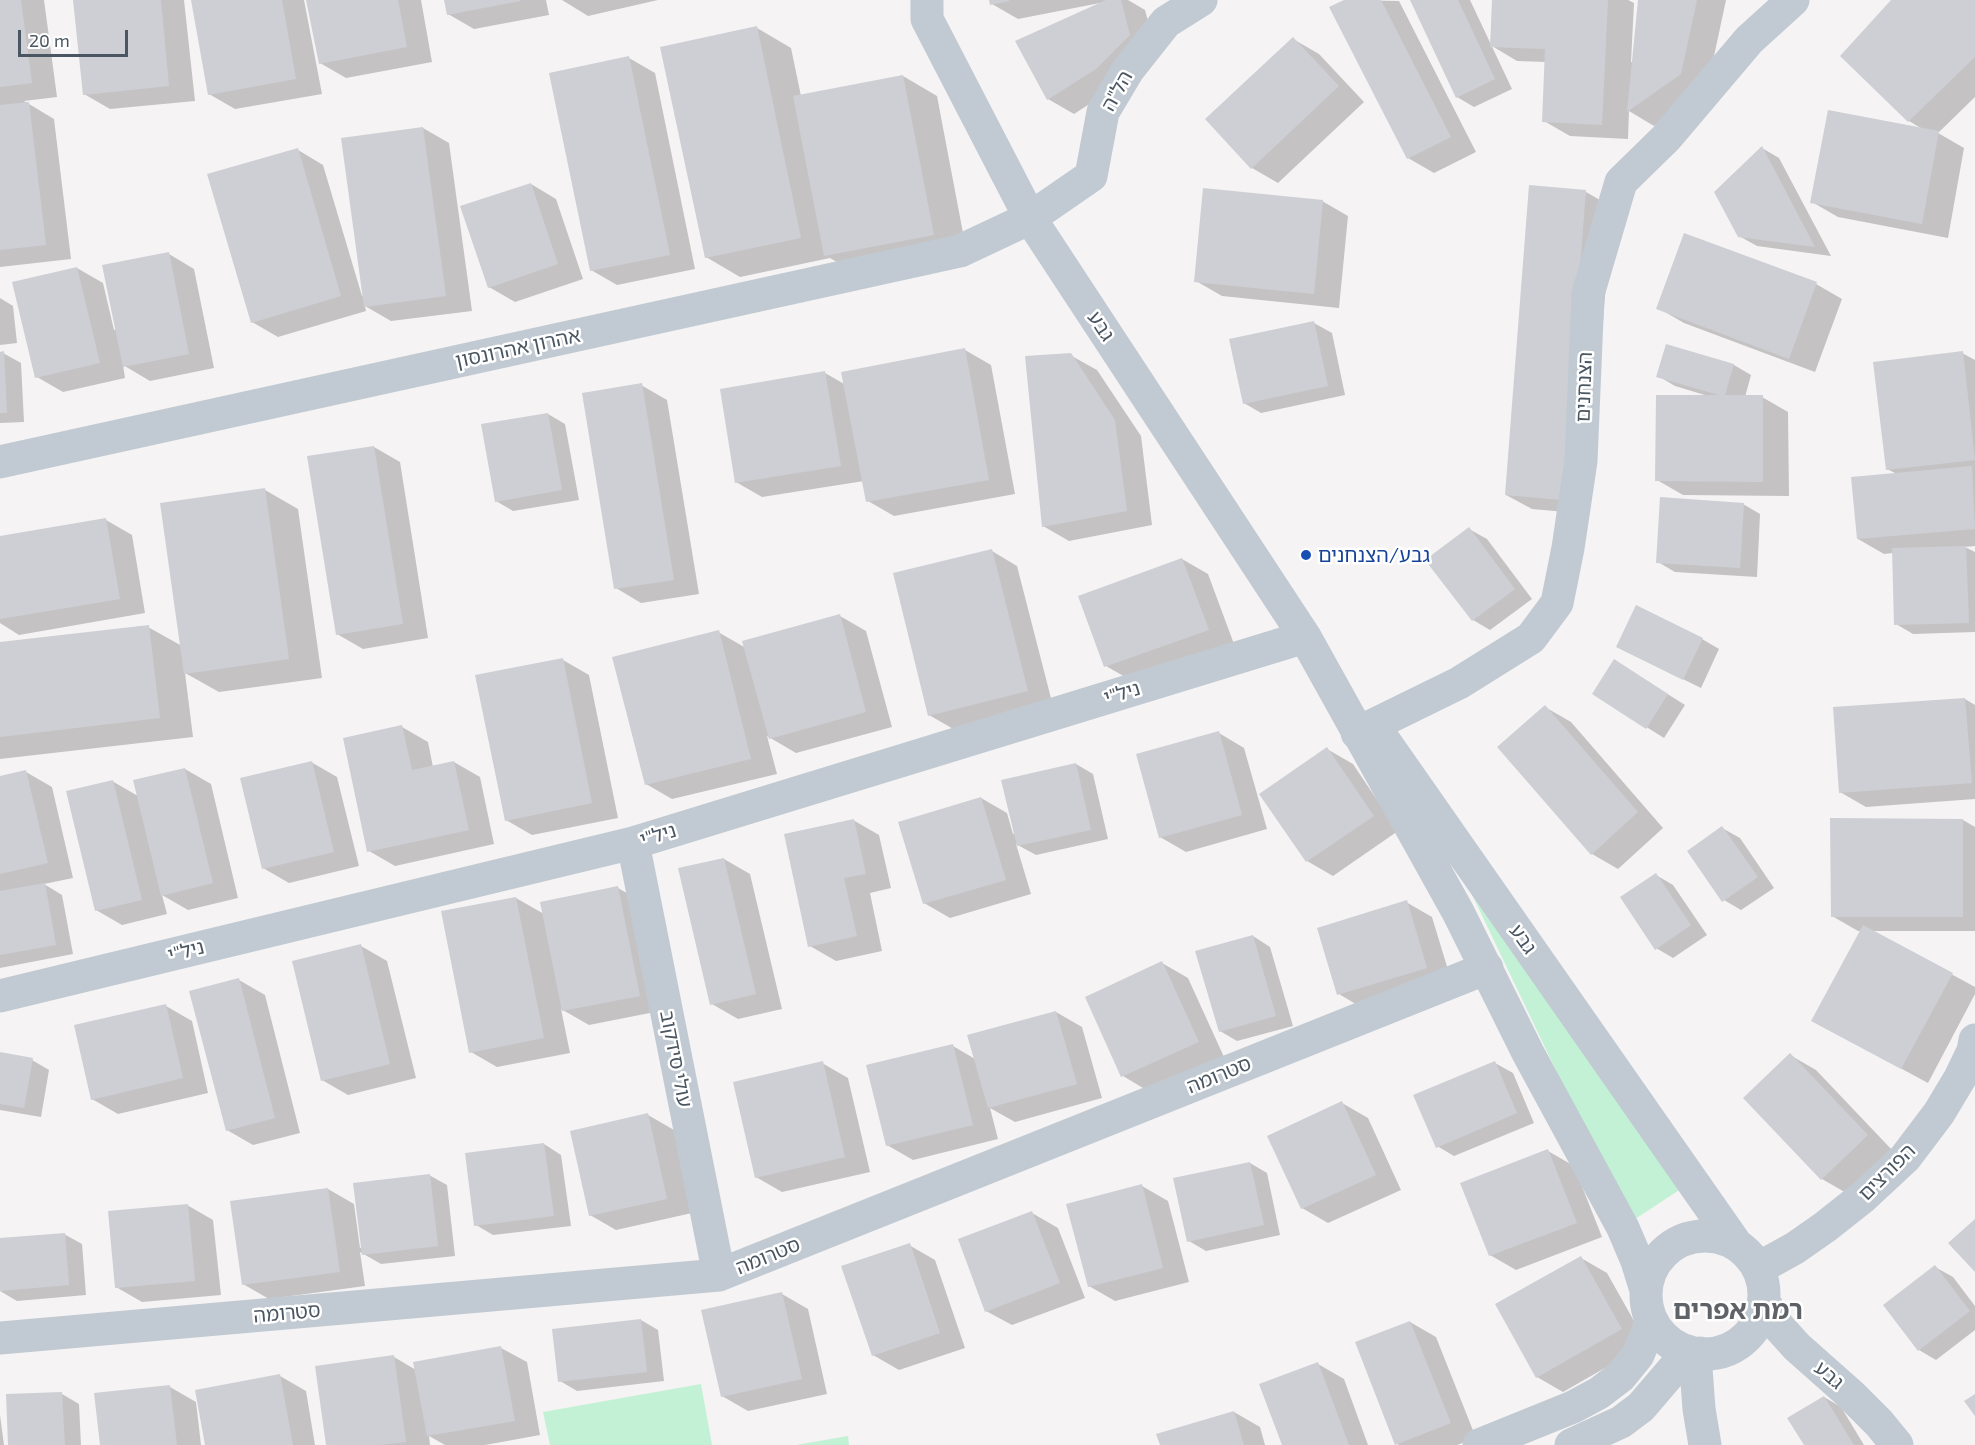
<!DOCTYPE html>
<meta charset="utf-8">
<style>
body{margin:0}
#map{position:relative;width:1975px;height:1445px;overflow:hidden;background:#f5f3f3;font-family:"Exo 2",sans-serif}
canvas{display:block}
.scale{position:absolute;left:18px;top:30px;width:110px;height:27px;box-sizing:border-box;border:3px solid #4a5661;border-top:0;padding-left:8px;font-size:18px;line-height:21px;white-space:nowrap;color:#4a5661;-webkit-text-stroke:4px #fff;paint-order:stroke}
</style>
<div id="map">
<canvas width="1975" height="1445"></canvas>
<div class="scale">20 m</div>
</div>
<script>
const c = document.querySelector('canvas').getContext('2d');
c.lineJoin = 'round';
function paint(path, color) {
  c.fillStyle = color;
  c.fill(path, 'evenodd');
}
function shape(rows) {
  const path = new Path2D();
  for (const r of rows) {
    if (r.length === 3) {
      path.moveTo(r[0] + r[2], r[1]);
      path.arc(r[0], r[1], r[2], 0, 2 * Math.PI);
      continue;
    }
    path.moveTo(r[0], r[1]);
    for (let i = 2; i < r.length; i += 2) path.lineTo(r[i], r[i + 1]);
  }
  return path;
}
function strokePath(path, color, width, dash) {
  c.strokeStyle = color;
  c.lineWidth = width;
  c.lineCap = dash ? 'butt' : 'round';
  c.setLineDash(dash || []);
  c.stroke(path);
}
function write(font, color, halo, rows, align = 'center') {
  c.font = font + ' "Exo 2","Noto Sans Hebrew",sans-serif';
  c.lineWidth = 5;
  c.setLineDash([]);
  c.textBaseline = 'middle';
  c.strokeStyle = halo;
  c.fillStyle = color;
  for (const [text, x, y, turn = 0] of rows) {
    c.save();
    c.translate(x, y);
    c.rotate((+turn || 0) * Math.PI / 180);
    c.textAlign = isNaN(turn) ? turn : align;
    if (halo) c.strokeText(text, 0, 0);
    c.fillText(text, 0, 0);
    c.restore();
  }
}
paint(shape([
 [1467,884,1681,1189,1635,1219,1583,1127],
 [701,1384,712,1445,550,1445,543,1412],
 [848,1436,849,1445,796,1445]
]), '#c3f1d5');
paint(shape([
 [0,0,44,0,57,97,24,101,54,119,71,259,0,267],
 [75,0,184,0,195,101,110,109,84,94],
 [192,0,304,0,322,94,235,109,209,94],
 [308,0,421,0,432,62,346,78,320,63],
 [445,0,546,0,549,15,474,29,448,14],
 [562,0,658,0,588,16],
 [991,0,1128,0,1145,10,1156,50,1122,83,1074,114,1048,99,1100,3,1018,19,992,4],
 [1347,0,1399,1,1476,152,1434,173,1408,158],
 [1411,0,1470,0,1512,89,1474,107,1457,97],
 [1494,0,1628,0,1634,3,1631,62,1634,62,1640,0,1726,0,1707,89,1654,126,1629,111,1628,139,1570,136,1544,121,1546,62,1517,61,1492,46],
 [1893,0,1975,0,1975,97,1938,133,1964,148,1948,238,1838,217,1812,202,1924,130,1909,121],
 [757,28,791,48,801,96,903,76,937,96,967,254,859,275,830,258,740,277,706,257],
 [1293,39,1319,54,1364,102,1278,183,1252,168,1207,119],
 [629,58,655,73,695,269,617,285,591,270],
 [423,128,449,143,472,311,391,321,365,306,366,311,278,337,252,322,298,150,323,165,362,296,364,295],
 [1762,148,1779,158,1831,256,1757,246,1739,236],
 [531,184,556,199,583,279,515,302,489,287],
 [1586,192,1612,207,1588,514,1532,509,1506,495],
 [1322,201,1348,216,1339,308,1222,296,1196,281],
 [1685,235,1816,284,1842,299,1815,372,1684,323,1658,308],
 [169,254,194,269,214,368,150,381,123,365,125,378,63,392,37,377,77,268,103,283,114,330,117,329],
 [0,298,13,306,17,343,0,345],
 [1314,323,1332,333,1345,395,1261,413,1244,403],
 [965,350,991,365,1015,494,894,516,868,501,864,481,762,497,736,482,825,373,846,385],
 [0,353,3,353,21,363,24,422,0,423],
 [1962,353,1975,360,1975,546,1965,547,1975,552,1975,632,1913,634,1896,624,1893,553,1884,554,1858,539,1897,474,1887,469],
 [1070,355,1097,370,1141,436,1152,525,1069,541,1043,526],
 [1734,365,1751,375,1745,397,1762,397,1788,412,1789,496,1683,495,1657,480,1708,396,1675,386,1658,376],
 [641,385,667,400,699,594,641,603,616,588],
 [548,414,565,424,579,500,513,511,496,501],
 [374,447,400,462,428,638,363,649,337,634],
 [265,490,298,509,322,678,219,692,185,673,193,737,0,759,0,644,148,627,182,646],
 [1743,504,1760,514,1757,577,1675,572,1658,562],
 [106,520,132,535,145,613,19,635,0,623,0,538],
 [1469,529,1487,539,1532,599,1490,630,1473,620],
 [992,551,1017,566,1053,706,955,730,929,715],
 [1182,559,1208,574,1234,644,1132,681,1106,666],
 [840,616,866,631,892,727,796,753,767,736,777,774,672,799,646,784,718,632,746,648],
 [1702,639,1719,649,1701,688,1636,656],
 [563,660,589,675,618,818,532,835,506,820],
 [1631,671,1685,705,1664,738,1594,694],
 [1965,699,1975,705,1975,799,1866,807,1840,792],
 [1545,707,1571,722,1663,828,1618,869,1592,854],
 [402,727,428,742,433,767,454,762,480,777,494,844,395,866,369,851],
 [1219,733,1244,748,1267,829,1186,852,1160,837],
 [1327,749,1353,764,1398,831,1333,876,1307,861],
 [311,762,337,777,359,866,289,883,263,868],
 [1076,764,1093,774,1108,839,1036,855,1016,844,1031,894,950,918,924,903,981,798,1007,813,1013,834,1015,833],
 [185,769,211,784,238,898,188,910,162,895,167,914,122,925,96,910,112,781,138,796],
 [26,772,52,787,73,878,44,884,62,895,73,954,0,968,0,778],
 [853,820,879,835,891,888,870,893,882,951,836,961,810,946],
 [1963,820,1975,827,1975,931,1872,931,1975,987,1975,994,1928,1083,1839,1035,1861,931,1858,931,1832,916],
 [1722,828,1740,838,1774,888,1741,910,1724,900],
 [724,859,750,874,782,1009,738,1019,712,1004],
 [1656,875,1673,885,1707,935,1673,958,1656,948],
 [618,888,644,903,665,1010,589,1025,561,1009,570,1053,497,1067,471,1052,516,898,544,914],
 [1406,902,1432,917,1452,983,1364,1009,1339,994],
 [1253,936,1270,947,1293,1026,1237,1041,1220,1031],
 [361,946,387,961,416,1078,348,1095,322,1080],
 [1162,963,1188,978,1224,1057,1148,1091,1123,1076],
 [239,980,265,995,300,1133,253,1145,227,1130],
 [166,1006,192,1021,208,1093,118,1114,92,1099],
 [1056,1012,1082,1027,1102,1098,1015,1122,990,1108,998,1139,913,1160,887,1145,953,1046,975,1059],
 [0,1054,32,1060,49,1070,41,1117,0,1110],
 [1790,1055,1816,1070,1893,1151,1848,1194,1822,1179],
 [822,1063,848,1078,870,1172,782,1192,756,1177],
 [1495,1063,1513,1073,1534,1123,1454,1156,1437,1146],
 [1342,1103,1368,1118,1401,1190,1328,1223,1302,1208],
 [648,1115,674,1130,692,1213,616,1230,590,1215],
 [544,1144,561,1155,571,1226,493,1235,476,1225],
 [1548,1151,1574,1166,1602,1237,1516,1270,1490,1255],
 [1250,1163,1267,1173,1280,1235,1206,1251,1189,1241],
 [429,1175,447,1185,455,1256,381,1264,360,1252,365,1286,269,1299,243,1284,328,1189,354,1204,360,1248,363,1247],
 [1142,1186,1168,1201,1189,1282,1115,1301,1089,1286],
 [187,1205,213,1220,221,1295,142,1302,116,1287],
 [1032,1213,1058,1228,1085,1298,1012,1325,986,1311],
 [64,1234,82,1244,86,1295,17,1301,0,1291,0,1239],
 [909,1245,935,1260,965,1348,899,1370,873,1355],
 [1581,1258,1607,1273,1647,1344,1563,1392,1537,1377],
 [1935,1267,1953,1277,1975,1306,1975,1330,1936,1360,1919,1350],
 [782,1294,808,1309,827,1394,748,1411,722,1396],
 [641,1320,658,1330,664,1381,577,1391,560,1381],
 [1410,1322,1436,1337,1476,1438,1457,1445,1399,1445,1397,1444],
 [501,1348,527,1362,540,1435,485,1445,445,1445,429,1436,430,1445,327,1445,394,1357,416,1370],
 [1318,1364,1344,1379,1368,1445,1284,1445],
 [280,1376,306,1391,315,1445,206,1445],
 [170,1387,196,1402,201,1445,102,1445],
 [62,1394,79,1404,81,1445,10,1445],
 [1824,1397,1841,1407,1864,1445,1805,1445],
 [1234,1412,1260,1427,1265,1445,1161,1445],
 [0,1415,4,1445,0,1445]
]), '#0003');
paint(shape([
 [0,0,21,0,32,83,0,87],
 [73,0,161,0,169,86,83,95],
 [191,0,282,0,296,79,208,95],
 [306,0,398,0,407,47,319,64],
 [444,0,520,0,520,1,447,15],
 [989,0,1009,0,1009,1,990,5],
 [1106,0,1121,0,1130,35,1096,69,1047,100,1015,41],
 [1344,0,1381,0,1451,137,1407,159,1329,7],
 [1410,0,1458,0,1495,79,1456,98],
 [1492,0,1608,0,1602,125,1542,122,1545,49,1490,47],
 [1638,0,1697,0,1681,74,1627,112],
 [1891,0,1975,0,1975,57,1908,122,1840,56],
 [757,26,801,238,705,258,660,47],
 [1293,37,1339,86,1251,169,1205,119],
 [629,56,670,255,590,271,549,73],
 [903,75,934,235,824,256,793,96],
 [29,102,46,245,0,250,0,105],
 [1828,110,1939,131,1922,224,1810,203],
 [423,127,446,296,364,307,341,138],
 [1762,146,1815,247,1738,237,1714,192],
 [298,148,341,296,251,323,207,174],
 [531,183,558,264,488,288,460,206],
 [1529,185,1586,190,1562,500,1505,495],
 [1203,188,1323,200,1314,294,1194,282],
 [1684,233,1817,282,1789,359,1656,309],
 [169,252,189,354,123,367,102,265],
 [77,267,100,363,35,378,12,282],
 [1314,321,1328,386,1243,404,1229,339],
 [1666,344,1734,364,1725,395,1763,395,1763,482,1655,481,1656,395,1719,395,1656,377],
 [965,348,989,480,866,502,841,372],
 [4,351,7,413,0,413,0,352],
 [1963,351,1975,460,1886,470,1873,362],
 [1071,353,1115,420,1127,511,1042,527,1025,356],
 [825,371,841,466,735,483,720,389],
 [642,383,674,580,614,589,582,393],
 [548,413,562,490,495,502,481,424],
 [374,446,403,624,336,635,307,456],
 [1972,466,1975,529,1857,539,1851,477],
 [265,488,289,659,184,674,160,503],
 [1660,497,1744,503,1740,568,1656,563],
 [106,518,120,599,0,619,0,536],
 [1469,527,1515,589,1472,621,1425,560],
 [1966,546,1969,623,1894,625,1892,548],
 [992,549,1028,691,928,716,893,573],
 [1182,558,1209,630,1104,667,1078,596],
 [1636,605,1703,638,1683,680,1616,647],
 [840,614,866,712,769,739,742,641],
 [149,625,160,718,0,737,0,642],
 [719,630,751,759,645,785,612,657],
 [563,658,592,803,505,821,475,675],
 [1614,659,1668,694,1646,729,1592,694],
 [1965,698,1972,783,1839,793,1833,707],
 [1545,705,1638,812,1591,855,1497,747],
 [402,725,412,770,454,761,469,830,367,852,343,738],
 [1219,731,1242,815,1159,838,1136,754],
 [1327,747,1374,816,1306,862,1259,794],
 [312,761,334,852,262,869,240,778],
 [1076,763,1091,830,1017,846,1001,780],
 [185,768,213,883,161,896,133,780],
 [26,770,48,863,0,874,0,776],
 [113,780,142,900,95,911,66,791],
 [981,797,1006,880,923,904,898,822],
 [1830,818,1963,819,1963,917,1831,917],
 [854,819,866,874,844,878,857,936,808,947,784,834],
 [1722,826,1758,877,1722,902,1687,851],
 [724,858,756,994,710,1005,678,868],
 [1656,873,1691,925,1655,950,1620,897],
 [45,883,56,945,0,955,0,891],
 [618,886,640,996,562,1011,540,902],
 [516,897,544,1038,469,1053,441,911],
 [1407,900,1427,968,1337,995,1317,928],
 [1863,925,1953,973,1901,1069,1811,1021],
 [1253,935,1276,1016,1219,1032,1195,951],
 [361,944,390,1064,321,1081,292,961],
 [1162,961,1199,1042,1121,1077,1085,997],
 [239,978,275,1118,226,1131,189,991],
 [166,1004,183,1078,91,1100,74,1025],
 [1056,1011,1077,1084,988,1108,967,1035],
 [953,1044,973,1125,886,1146,866,1065],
 [0,1052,33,1058,24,1108,0,1104],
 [1790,1053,1868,1135,1821,1180,1743,1098],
 [823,1061,845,1157,755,1178,733,1082],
 [1495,1061,1517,1113,1436,1148,1413,1095],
 [1342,1101,1376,1175,1301,1209,1267,1136],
 [648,1113,667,1199,589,1216,570,1131],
 [544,1143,554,1216,474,1226,465,1153],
 [1548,1149,1577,1223,1489,1256,1460,1183],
 [1250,1162,1264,1225,1187,1242,1173,1178],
 [430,1174,438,1246,362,1255,353,1183],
 [1142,1184,1163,1268,1088,1287,1066,1204],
 [328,1188,340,1272,242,1285,230,1201],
 [188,1204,195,1281,115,1288,108,1211],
 [1032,1211,1060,1283,985,1312,958,1239],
 [1975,1219,1975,1272,1948,1243],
 [65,1233,69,1285,0,1291,0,1238],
 [910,1243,940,1333,872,1356,841,1266],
 [1581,1256,1622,1329,1536,1378,1495,1304],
 [1935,1265,1970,1311,1918,1351,1883,1305],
 [782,1292,802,1379,721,1397,701,1310],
 [641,1319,647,1372,558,1382,552,1329],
 [1410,1321,1451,1423,1395,1445,1355,1342],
 [501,1346,515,1421,427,1436,413,1362],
 [394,1355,406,1442,380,1445,326,1445,315,1366],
 [1318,1362,1349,1445,1282,1445,1259,1384],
 [280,1374,293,1445,205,1445,195,1390],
 [170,1385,177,1445,100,1445,94,1393],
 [62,1392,65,1445,8,1445,6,1394],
 [1975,1394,1975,1416,1964,1401],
 [1824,1396,1854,1445,1804,1445,1787,1418],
 [1234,1411,1244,1445,1160,1445,1156,1434]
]), '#cdcfd5');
strokePath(shape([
 [927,0,927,19,1030,218,1305,637,1458,912,1528,1053,1623,1228,1637,1261,1646,1290],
 [0,462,960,251,1030,218,1091,176,1103,112,1128,70,1166,22,1201,0],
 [1376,729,1736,1244],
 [1357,733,1459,683,1531,638,1557,603,1568,548,1581,461,1588,294,1621,182,1666,138,1749,40,1793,0],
 [633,843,719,1275],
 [0,996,633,843,1305,637],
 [1705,1295,59],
 [1759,1268,1795,1248,1825,1227,1863,1197,1905,1158,1939,1113,1960,1078,1973,1051,1975,1040],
 [1765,1303,1778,1326,1797,1347,1850,1394,1879,1423,1897,1445],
 [0,1338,719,1275,1487,968],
 [1700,1353,1696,1368,1699,1409,1705,1445],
 [1479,1445,1573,1407,1599,1393,1620,1377,1638,1355,1652,1321],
 [1571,1445,1621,1422,1641,1407,1688,1352]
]), '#c1cad2', 33);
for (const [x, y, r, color] of [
 [1306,555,6,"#1a4fb4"]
]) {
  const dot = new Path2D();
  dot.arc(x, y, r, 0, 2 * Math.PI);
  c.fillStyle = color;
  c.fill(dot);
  strokePath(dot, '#fff', 2);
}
write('20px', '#4a5661', '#fff', [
 ["הל\"ה",1117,91,-61],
 ["גבע",1101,326,57],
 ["אהרון אהרונסון",518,348,-12],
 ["הצנחנים",1584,387,-88],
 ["ניל\"י",1122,693,-17],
 ["ניל\"י",658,835,-17],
 ["גבע",1523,939,55],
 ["ניל\"י",186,951,-14],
 ["עולי סידקוב",676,1059,79],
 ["סטרומה",1219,1075,-22],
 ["הפורצים",1887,1172,-45],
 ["סטרומה",768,1256,-22],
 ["סטרומה",287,1313,-5],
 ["גבע",1829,1375,41]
]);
write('20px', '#164399', '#fff', [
 ["גבע/הצנחנים",1318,555]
], 'left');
write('bold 26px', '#5f6368', '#fff', [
 ["רמת אפרים",1738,1310]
]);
</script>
